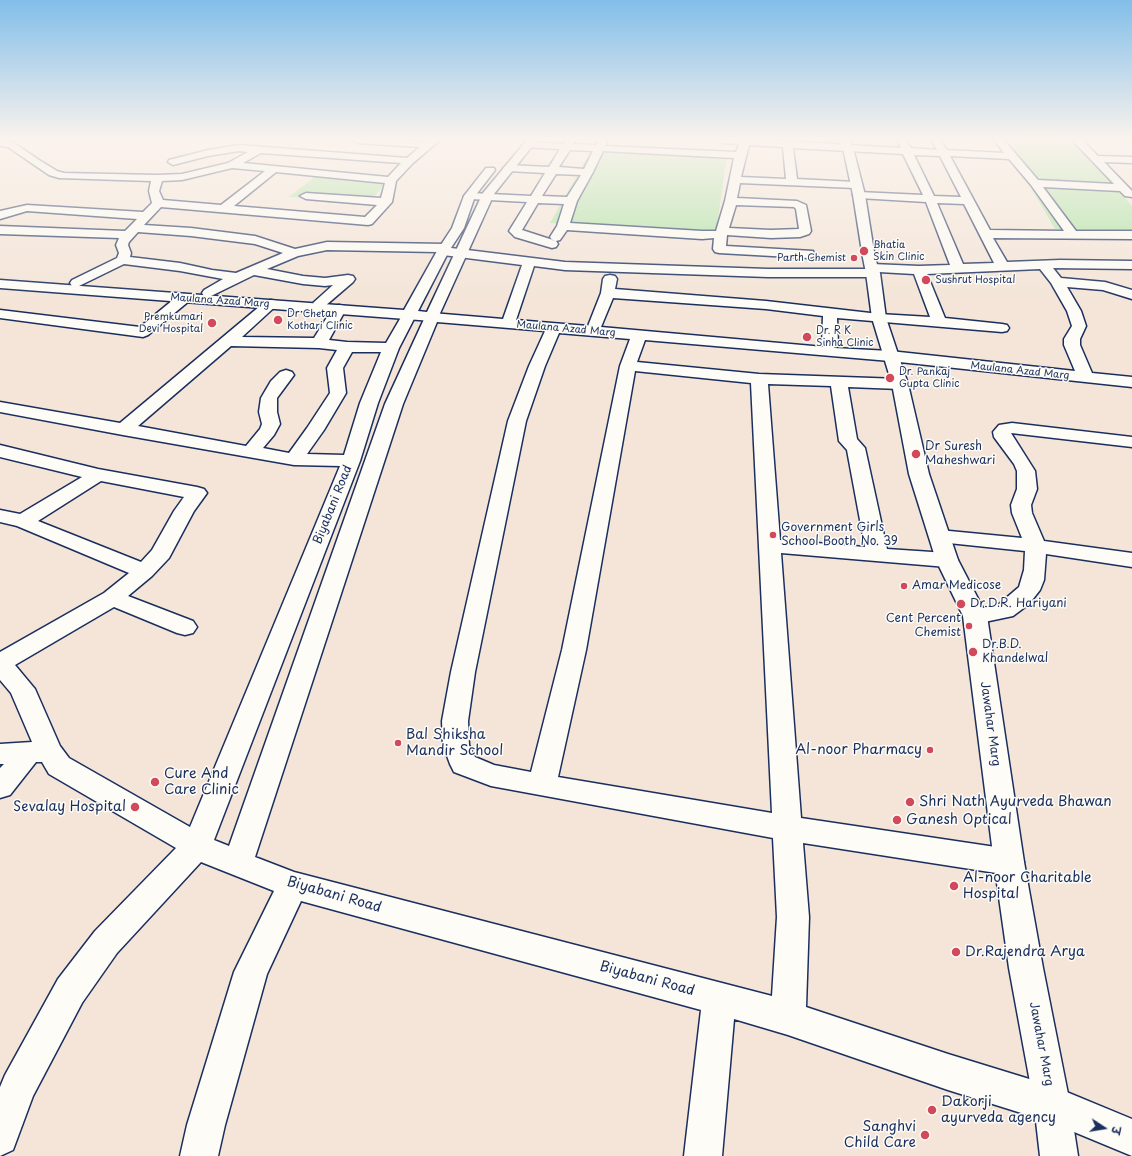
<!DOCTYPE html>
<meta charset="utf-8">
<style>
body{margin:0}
#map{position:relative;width:1132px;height:1156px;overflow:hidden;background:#f4e5d8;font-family:"Playpen Sans","Playpen Sans Deva",sans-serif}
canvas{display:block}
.north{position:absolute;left:1084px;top:1108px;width:40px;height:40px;-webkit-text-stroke:3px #fdfcf7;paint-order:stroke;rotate:102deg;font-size:11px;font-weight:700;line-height:16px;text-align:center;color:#1b2f5e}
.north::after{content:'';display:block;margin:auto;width:14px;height:18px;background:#1b2f5e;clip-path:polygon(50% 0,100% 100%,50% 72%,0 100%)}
</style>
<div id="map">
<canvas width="1132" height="1156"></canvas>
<div class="north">उ</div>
</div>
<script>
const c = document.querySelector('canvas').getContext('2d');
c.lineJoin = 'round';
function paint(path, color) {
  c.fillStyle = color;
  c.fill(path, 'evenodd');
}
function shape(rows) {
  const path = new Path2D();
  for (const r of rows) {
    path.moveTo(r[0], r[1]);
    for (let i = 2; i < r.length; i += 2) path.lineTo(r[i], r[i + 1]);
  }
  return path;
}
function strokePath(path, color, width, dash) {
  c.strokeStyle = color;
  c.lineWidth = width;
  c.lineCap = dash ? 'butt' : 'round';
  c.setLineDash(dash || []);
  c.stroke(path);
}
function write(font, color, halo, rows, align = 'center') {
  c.font = font + ' "Playpen Sans",sans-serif';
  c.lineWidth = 3;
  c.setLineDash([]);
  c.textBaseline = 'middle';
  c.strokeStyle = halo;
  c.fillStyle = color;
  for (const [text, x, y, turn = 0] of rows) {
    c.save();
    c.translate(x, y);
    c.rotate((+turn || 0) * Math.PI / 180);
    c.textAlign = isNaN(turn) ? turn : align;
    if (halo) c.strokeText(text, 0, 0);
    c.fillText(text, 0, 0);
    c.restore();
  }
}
paint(shape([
 [723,140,833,140,836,147,745,141]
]), '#edd4c2');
paint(shape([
 [1003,140,1076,140,1132,206,1132,232,1055,229],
 [591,150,727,157,716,232,550,223],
 [321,172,388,181,371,200,289,197]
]), '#aee3a5');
const minor = shape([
 [0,140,14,143,39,160,57,171,64,173,157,175,182,174,228,163,248,152,239,151,208,156,173,165,168,162,169,160,208,150,239,145,407,158,420,147,357,143,352,140,396,140,427,142,429,140,440,140,413,163,396,181,392,202,372,224,368,225,161,207,144,225,191,228,255,236,295,249,327,242,445,244,449,245,451,248,565,262,768,269,866,269,867,265,872,264,919,266,950,265,926,202,859,198,853,195,859,192,923,195,903,154,793,148,797,179,855,182,860,185,855,188,740,183,737,198,797,201,806,205,811,231,809,234,800,237,771,238,727,235,726,246,813,251,814,254,813,257,808,258,719,253,715,252,713,249,714,238,702,239,567,230,560,240,556,241,552,240,550,237,557,226,564,204,538,203,522,230,556,241,558,244,556,247,552,248,515,237,509,231,527,202,470,199,464,196,470,193,531,196,545,173,508,171,503,168,508,165,549,167,560,149,524,147,522,145,527,142,564,144,566,140,576,140,573,144,596,145,598,140,608,140,605,146,736,152,739,144,723,143,718,140,764,140,901,148,897,141,906,140,911,148,937,150,933,143,938,140,941,141,947,150,1004,153,994,140,1004,140,1038,180,1114,184,1072,140,1082,140,1098,156,1132,157,1132,163,1104,162,1132,191,1132,197,1125,196,1120,191,1043,187,1076,231,1132,231,1132,239,993,238,1007,262,1060,260,1132,261,1132,269,1053,268,1061,278,1105,282,1132,290,1132,299,1103,290,1067,287,1081,311,1086,326,1080,339,1080,345,1092,373,1132,377,1132,387,890,361,645,340,637,362,759,374,900,379,906,381,908,384,906,387,900,389,848,387,857,439,865,448,887,549,947,553,955,555,958,560,955,565,947,567,781,553,801,818,1009,849,1020,853,1024,862,1020,871,1009,875,803,843,809,917,806,1007,948,1054,1052,1086,1132,1119,1132,1156,1050,1122,948,1090,788,1035,734,1019,722,1156,684,1156,701,1010,301,901,267,974,225,1125,218,1156,180,1156,187,1125,234,972,274,891,201,862,117,953,82,1003,33,1096,13,1150,0,1156,0,1087,5,1075,58,979,95,931,176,848,49,774,42,762,36,762,10,795,0,798,0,768,4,764,0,764,0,744,32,742,11,693,0,680,0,652,104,593,129,573,17,526,0,522,0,510,20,514,82,477,0,457,0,445,98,469,197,487,204,489,207,493,194,511,169,558,152,576,128,596,193,621,197,627,193,633,185,635,177,633,114,607,15,665,35,689,60,746,69,758,190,827,340,466,294,465,123,435,0,412,0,402,120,423,266,301,271,300,276,301,278,304,242,337,314,338,334,306,339,305,344,306,346,309,329,340,347,342,386,343,404,312,409,311,414,312,416,315,399,348,378,403,360,461,214,840,229,846,385,404,425,317,427,314,432,313,503,319,522,265,443,255,437,252,327,250,298,256,267,269,303,276,325,278,348,275,353,276,355,279,353,282,325,306,320,307,315,306,313,303,333,285,325,286,303,284,254,275,209,297,204,296,202,293,204,290,223,279,180,271,124,264,77,287,72,286,70,283,72,280,117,258,119,253,116,245,119,238,0,234,0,226,125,231,137,219,27,211,0,219,0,211,27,205,143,212,152,203,149,191,151,181,59,178,49,175,8,147,0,146,0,140],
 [749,145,783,147,786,179,741,177,749,145],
 [570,150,593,151,584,169,559,167,570,150],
 [603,151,734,158,725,201,716,231,702,231,570,223,577,201,593,172,603,151],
 [261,153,401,163,388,177,243,163,261,153],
 [914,155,940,156,961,197,934,196,914,155],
 [950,156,1009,159,1031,185,1064,231,990,230,950,156],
 [232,168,265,171,221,205,163,200,159,191,162,181,182,180,232,168],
 [276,172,385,183,381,198,306,193,300,196,306,199,377,205,365,217,234,206,276,172],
 [556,174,581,175,567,197,542,196,556,174],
 [937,203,964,204,994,263,963,264,937,203],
 [736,205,794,207,796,209,799,229,771,230,729,228,736,205],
 [138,232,191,236,255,244,283,253,236,273,212,270,180,263,130,257,131,253,128,245,129,242,138,232],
 [534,266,565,270,768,277,873,277,878,276,879,272,914,274,930,317,879,314,766,301,615,289,617,279,615,276,610,275,605,276,603,279,601,293,588,326,516,320,534,266],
 [1040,269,1051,283,1067,311,1072,326,1064,339,1064,345,1075,371,890,351,834,348,838,344,837,318,1002,332,1007,331,1009,328,1007,325,1002,324,945,318,927,274,1040,269],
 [613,298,766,309,823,316,822,344,824,347,601,327,613,298],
 [437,322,545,331,529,366,508,421,451,672,442,721,443,745,450,764,454,772,491,786,773,838,777,917,772,996,294,872,255,857,403,404,437,322],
 [559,333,630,339,620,366,562,650,531,772,494,765,475,757,469,745,468,721,475,672,526,421,545,366,559,333],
 [231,346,319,348,337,350,327,368,330,393,307,428,289,453,263,448,274,435,280,424,277,412,277,398,294,375,292,372,286,370,280,372,271,381,261,398,259,412,262,424,260,429,246,446,138,426,231,346],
 [352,352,381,352,360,403,344,455,307,454,324,430,346,393,343,368,352,352],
 [635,371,751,383,772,813,558,777,586,650,635,371],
 [768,384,831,386,839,441,847,450,865,547,780,540,768,384],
 [101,481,184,497,174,511,152,550,141,562,38,521,101,481],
 [184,294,189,295,191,298,189,301,148,335,143,337,0,318,0,310,140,327,179,295,184,294],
 [1012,423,1132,437,1132,447,1011,433,1035,471,1037,489,1031,505,1032,513,1044,541,1132,553,1132,567,1046,554,1044,580,1040,590,1029,604,1013,616,975,624,967,621,963,616,967,611,998,605,1019,587,1024,570,1025,551,939,542,932,540,929,536,932,532,939,530,1022,538,1012,513,1011,505,1017,489,1017,471,1014,464,994,437,993,432,999,425,1012,423]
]);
const major = shape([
 [527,140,537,140,494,194,437,320,432,321,0,288,0,280,404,310,437,251,452,228,464,196,486,168,494,168,495,170,475,196,464,228,449,251,418,311,427,312,483,193,527,140],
 [839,140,849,140,853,148,865,195,875,258,880,273,886,318,908,384,929,474,958,560,987,616,1024,862,1043,968,1070,1104,1078,1156,1040,1156,1034,1104,1009,968,994,862,963,616,936,560,909,474,892,384,872,318,866,273,863,258,853,195,843,148,839,140]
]);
strokePath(minor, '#1b2f5e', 3);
strokePath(major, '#1b2f5e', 3);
paint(minor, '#fdfcf7');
paint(major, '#fdfcf7');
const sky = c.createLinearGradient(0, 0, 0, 302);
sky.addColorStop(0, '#82bee9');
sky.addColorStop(0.46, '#faf3ed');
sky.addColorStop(1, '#faf3ed00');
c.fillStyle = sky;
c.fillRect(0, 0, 1132, 302);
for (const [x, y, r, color] of [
 [864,251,5,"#d1495b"],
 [854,258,4,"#d1495b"],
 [926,280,5,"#d1495b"],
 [278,320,5,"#d1495b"],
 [212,323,5,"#d1495b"],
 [807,337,5,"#d1495b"],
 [890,378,5,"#d1495b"],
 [916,454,5,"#d1495b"],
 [773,535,4,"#d1495b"],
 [904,586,4,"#d1495b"],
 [961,604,5,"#d1495b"],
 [969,626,4,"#d1495b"],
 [973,652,5,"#d1495b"],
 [398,743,4,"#d1495b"],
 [930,750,4,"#d1495b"],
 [155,782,5,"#d1495b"],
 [910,802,5,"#d1495b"],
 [135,807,5,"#d1495b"],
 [897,820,5,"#d1495b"],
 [954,886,5,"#d1495b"],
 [956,952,5,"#d1495b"],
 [932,1110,5,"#d1495b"],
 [925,1135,5,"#d1495b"]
]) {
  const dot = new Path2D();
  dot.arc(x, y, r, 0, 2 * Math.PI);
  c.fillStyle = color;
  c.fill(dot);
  strokePath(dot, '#fdfcf7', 1.5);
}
write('10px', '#1b2f5e', '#fdfcf7', [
 ["Bhatia",873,245],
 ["Skin Clinic",873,257],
 ["Parth Chemist",846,258,"right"],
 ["Sushrut Hospital",935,280],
 ["Dr Chetan",287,314],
 ["Kothari Clinic",287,326],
 ["Premkumari",203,317,"right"],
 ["Devi Hospital",203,329,"right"],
 ["Dr. R K",816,331],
 ["Sinha Clinic",816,343],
 ["Dr. Pankaj",899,372],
 ["Gupta Clinic",899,384]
], 'left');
write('10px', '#1b2f5e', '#fdfcf7', [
 ["Maulana Azad Marg",220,301,4],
 ["Maulana Azad Marg",566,329,5],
 ["Maulana Azad Marg",1020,371,6]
]);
write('12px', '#1b2f5e', '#fdfcf7', [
 ["Dr Suresh",925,447],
 ["Maheshwari",925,461],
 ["Government Girls",781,528],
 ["School Booth No. 39",781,542],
 ["Amar Medicose",912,586],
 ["Dr.D.R. Hariyani",970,604],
 ["Cent Percent",961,619,"right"],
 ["Chemist",961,633,"right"],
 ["Dr.B.D.",982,645],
 ["Khandelwal",982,659]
], 'left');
write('12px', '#1b2f5e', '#fdfcf7', [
 ["Biyabani Road",333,505,-68],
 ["Jawahar Marg",990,724,82],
 ["Jawahar Marg",1041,1044,79]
]);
write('14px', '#1b2f5e', '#fdfcf7', [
 ["Bal Shiksha",406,735],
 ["Mandir School",406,751],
 ["Al-noor Pharmacy",922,750,"right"],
 ["Cure And",164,774],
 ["Care Clinic",164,790],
 ["Shri Nath Ayurveda Bhawan",919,802],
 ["Sevalay Hospital",126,807,"right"],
 ["Ganesh Optical",906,820],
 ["Al-noor Charitable",963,878],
 ["Hospital",963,894],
 ["Dr.Rajendra Arya",965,952],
 ["Dakorji",941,1102],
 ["ayurveda agency",941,1118],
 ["Sanghvi",916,1127,"right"],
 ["Child Care",916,1143,"right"]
], 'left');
write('14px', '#1b2f5e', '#fdfcf7', [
 ["Biyabani Road",334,895,16],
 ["Biyabani Road",647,979,15]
]);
</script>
